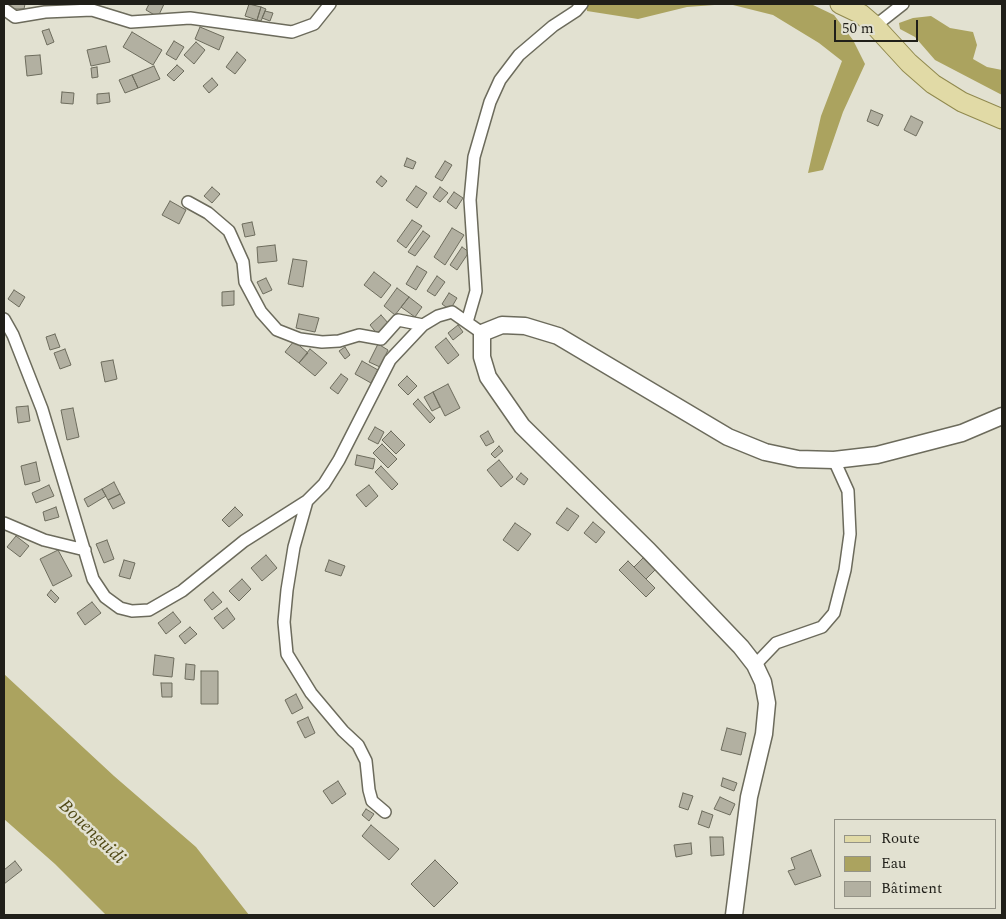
<!DOCTYPE html>
<meta charset="utf-8">
<style>
body{margin:0}
#map{position:relative;width:1006px;height:919px;overflow:hidden;background:#e2e1d1;font-family:Spectral,serif}
canvas{display:block}
.frame{position:absolute;inset:0;border:5px solid #201f19;pointer-events:none}
.legend{position:absolute;left:834px;top:819px;width:162px;height:90px;box-sizing:border-box;background:#e2e1d1;border:1px solid #949387;margin:0;padding:6px 9px;list-style:none;font-size:15px;color:#201f19}
.legend li{display:flex;align-items:center;gap:10px;height:25px}
.legend b{width:25px;border:1px solid #949387}
.scale{position:absolute;left:834px;top:20px;width:84px;height:22px;box-sizing:border-box;border:2px solid #201f19;border-top:0;padding-left:6px;font-size:15px;line-height:18px;white-space:nowrap;color:#201f19;-webkit-text-stroke:4px #e2e1d1;paint-order:stroke}
</style>
<div id="map">
<canvas width="1006" height="919"></canvas>
<div class="frame"></div>
<ul class="legend">
<li><b style="height:6px;background:#e1daa6"></b>Route</li>
<li><b style="height:14px;background:#aba35f"></b>Eau</li>
<li><b style="height:14px;background:#b2b0a1"></b>Bâtiment</li>
</ul>
<div class="scale">50 m</div>
</div>
<script>
const c = document.querySelector('canvas').getContext('2d');
c.lineJoin = 'round';
function paint(path, color) {
  c.fillStyle = color;
  c.fill(path, 'evenodd');
}
function shape(rows) {
  const path = new Path2D();
  for (const r of rows) {
    path.moveTo(r[0], r[1]);
    for (let i = 2; i < r.length; i += 2) path.lineTo(r[i], r[i + 1]);
  }
  return path;
}
function strokePath(path, color, width, dash) {
  c.strokeStyle = color;
  c.lineWidth = width;
  c.lineCap = dash ? 'butt' : 'round';
  c.setLineDash(dash || []);
  c.stroke(path);
}
function write(font, color, halo, rows, align = 'center') {
  c.font = font + ' Spectral,serif';
  c.lineWidth = 5;
  c.setLineDash([]);
  c.textBaseline = 'middle';
  c.strokeStyle = halo;
  c.fillStyle = color;
  for (const [text, x, y, turn = 0] of rows) {
    c.save();
    c.translate(x, y);
    c.rotate((+turn || 0) * Math.PI / 180);
    c.textAlign = isNaN(turn) ? turn : align;
    if (halo) c.strokeText(text, 0, 0);
    c.fillText(text, 0, 0);
    c.restore();
  }
}
paint(shape([
 [587,4,728,4,687,7,638,19,587,11],
 [729,4,811,4,834,15,853,40,865,64,843,112,823,170,808,173,821,116,842,61,819,43,773,15],
 [931,16,950,28,973,32,977,45,973,59,987,67,1002,70,1002,95,935,60,915,37,900,29,899,23,913,18],
 [4,674,114,776,196,847,249,915,106,915,55,864,4,819]
]), '#aba35f');
const building = shape([
 [11,4,25,4,24,9,10,9,11,4],
 [149,4,164,4,158,17,146,10,149,4],
 [249,4,261,7,257,20,245,16,249,4],
 [261,7,266,9,261,21,257,20,261,7],
 [265,11,273,13,270,21,262,18,265,11],
 [200,27,224,37,219,50,195,39,200,27],
 [49,29,54,42,47,45,42,31,49,29],
 [132,32,162,50,153,65,123,47,132,32],
 [174,41,184,47,176,60,166,54,174,41],
 [196,42,205,50,194,64,184,55,196,42],
 [106,46,110,62,91,66,87,50,106,46],
 [237,52,246,60,235,74,226,67,237,52],
 [40,55,42,74,27,76,25,56,40,55],
 [177,65,184,71,174,81,167,75,177,65],
 [154,66,160,79,138,88,132,75,154,66],
 [97,67,98,77,92,78,91,68,97,67],
 [132,75,138,88,125,93,119,80,132,75],
 [212,78,218,85,209,93,203,86,212,78],
 [62,92,74,93,73,104,61,103,62,92],
 [109,93,110,102,97,104,97,94,109,93],
 [871,110,883,115,878,126,867,121,871,110],
 [911,116,923,122,916,136,904,130,911,116],
 [407,158,416,162,413,169,404,166,407,158],
 [445,161,452,165,442,181,435,177,445,161],
 [381,176,387,181,382,187,376,182,381,176],
 [416,186,427,193,417,208,406,200,416,186],
 [212,187,220,194,212,203,204,196,212,187],
 [440,187,448,193,440,202,433,197,440,187],
 [454,192,463,198,456,209,447,202,454,192],
 [170,201,186,210,179,224,162,215,170,201],
 [412,220,422,226,406,248,397,241,412,220],
 [252,222,255,235,245,237,242,224,252,222],
 [452,228,464,235,445,265,434,257,452,228],
 [423,231,430,236,415,256,408,252,423,231],
 [275,245,277,261,258,263,257,247,275,245],
 [462,247,469,252,457,270,450,265,462,247],
 [293,259,307,261,303,287,288,284,293,259],
 [417,266,427,272,416,290,406,284,417,266],
 [374,272,391,285,381,298,364,285,374,272],
 [437,276,445,282,435,296,427,291,437,276],
 [266,278,272,290,263,294,257,282,266,278],
 [397,288,409,297,395,315,384,306,397,288],
 [14,290,25,297,19,307,8,299,14,290],
 [234,291,234,305,222,306,222,292,234,291],
 [449,293,457,298,450,310,442,304,449,293],
 [409,297,422,307,415,317,401,307,409,297],
 [299,314,319,318,315,332,296,328,299,314],
 [381,315,389,324,378,335,370,325,381,315],
 [458,325,463,332,453,340,448,333,458,325],
 [55,334,60,347,50,350,46,337,55,334],
 [446,338,459,355,448,364,435,347,446,338],
 [294,341,308,353,299,363,285,352,294,341],
 [378,344,388,350,380,367,369,362,378,344],
 [345,347,350,355,345,359,339,351,345,347],
 [65,349,71,365,60,369,54,353,65,349],
 [310,349,327,363,315,376,299,363,310,349],
 [113,360,117,379,105,382,101,362,113,360],
 [362,361,378,370,371,383,355,374,362,361],
 [341,374,348,379,338,394,330,388,341,374],
 [407,376,417,386,408,395,398,385,407,376],
 [448,384,460,408,445,416,433,392,448,384],
 [433,392,440,407,432,411,424,397,433,392],
 [418,399,435,418,430,423,413,404,418,399],
 [28,406,30,421,18,423,16,407,28,406],
 [73,408,79,437,67,440,61,410,73,408],
 [375,427,384,432,378,444,368,439,375,427],
 [391,431,405,445,396,454,382,440,391,431],
 [488,431,494,442,486,446,480,436,488,431],
 [382,444,397,459,388,468,373,453,382,444],
 [499,446,503,451,495,458,491,454,499,446],
 [357,455,375,459,373,469,355,465,357,455],
 [499,460,513,477,501,487,487,470,499,460],
 [36,462,40,481,25,485,21,466,36,462],
 [381,466,398,484,392,490,375,472,381,466],
 [521,473,528,479,524,485,516,479,521,473],
 [114,482,120,494,108,500,102,489,114,482],
 [49,485,54,496,36,503,32,493,49,485],
 [369,485,378,496,366,507,356,495,369,485],
 [102,489,106,496,88,507,84,499,102,489],
 [120,494,125,503,113,509,108,500,120,494],
 [56,507,59,517,45,521,43,512,56,507],
 [235,507,243,515,229,527,222,520,235,507],
 [567,508,579,516,568,531,556,523,567,508],
 [593,522,605,532,596,543,584,533,593,522],
 [515,523,531,534,518,551,503,540,515,523],
 [16,536,29,546,20,557,7,547,16,536],
 [107,540,114,559,104,563,96,544,107,540],
 [58,550,72,576,53,586,40,559,58,550],
 [266,555,277,568,262,581,251,568,266,555],
 [643,558,655,570,646,579,634,567,643,558],
 [124,560,135,563,130,579,119,576,124,560],
 [329,560,345,566,341,576,325,571,329,560],
 [628,561,655,588,646,597,619,570,628,561],
 [242,579,251,589,239,601,229,591,242,579],
 [51,590,59,598,55,603,47,595,51,590],
 [213,592,222,602,212,610,204,600,213,592],
 [92,602,101,613,85,625,77,613,92,602],
 [227,608,235,619,223,629,214,618,227,608],
 [173,612,181,622,166,634,158,623,173,612],
 [190,627,197,634,185,644,179,636,190,627],
 [155,655,174,658,172,677,153,675,155,655],
 [186,664,195,665,194,680,185,679,186,664],
 [201,671,218,671,218,704,201,704,201,671],
 [161,683,172,683,172,697,162,697,161,683],
 [296,694,303,708,292,714,285,700,296,694],
 [308,717,315,733,305,738,297,722,308,717],
 [727,728,746,733,741,755,721,750,727,728],
 [723,778,737,783,734,791,721,786,723,778],
 [338,781,346,794,332,804,323,791,338,781],
 [683,793,693,796,688,810,679,807,683,793],
 [720,797,735,804,730,815,714,809,720,797],
 [366,809,374,814,369,821,362,815,366,809],
 [702,811,713,815,709,828,698,824,702,811],
 [371,825,399,849,389,860,362,836,371,825],
 [710,837,723,837,724,855,711,856,710,837],
 [691,843,692,854,676,857,674,845,691,843],
 [811,850,821,876,795,885,788,871,795,869,791,858,811,850],
 [435,860,458,883,434,907,411,884,435,860],
 [15,861,22,870,4,884,4,870,15,861]
]);
paint(building, '#b2b0a1');
strokePath(building, '#6d6c5d', 1);
const street = shape([
 [4,9,15,17,45,12,92,10,131,22,190,18,292,32,314,24,330,4],
 [875,26,903,4],
 [188,202,208,213,229,231,243,262,245,282,261,312,277,330,300,339,322,342,339,341,359,335,381,339,398,320,423,325],
 [4,319,13,335,42,409,93,579,105,597,120,608,132,611,149,610,182,591,244,541,307,501,324,484,339,460,390,360,423,325,438,316,452,312,482,333],
 [467,322,476,291,470,200,474,157,490,102,500,80,519,55,553,26,576,11,582,4],
 [307,501,294,547,287,590,284,622,287,654,311,693,343,731,358,745,366,761,369,790,372,801,385,812],
 [4,523,44,540,85,550],
 [755,665,776,643,822,627,834,613,845,570,850,534,848,491,834,460]
]);
const secondary = shape([
 [734,915,749,797,764,734,767,703,763,682,755,665,741,647,649,551,522,426,488,377,482,357,482,333,502,325,525,326,558,336,728,437,765,452,798,459,834,460,877,455,962,433,1002,416]
]);
const primary = shape([
 [840,4,861,14,875,26,909,63,933,84,962,102,1002,119]
]);
strokePath(street, '#6c6b5c', 14);
strokePath(secondary, '#6c6b5c', 19);
strokePath(primary, '#90894e', 21);
strokePath(street, '#fff', 11);
strokePath(secondary, '#fff', 16);
strokePath(primary, '#e1daa6', 19);
write('italic 18px', '#504915', '#e2e1d1', [
 ["Bouenguidi",91,833,44]
]);
</script>
